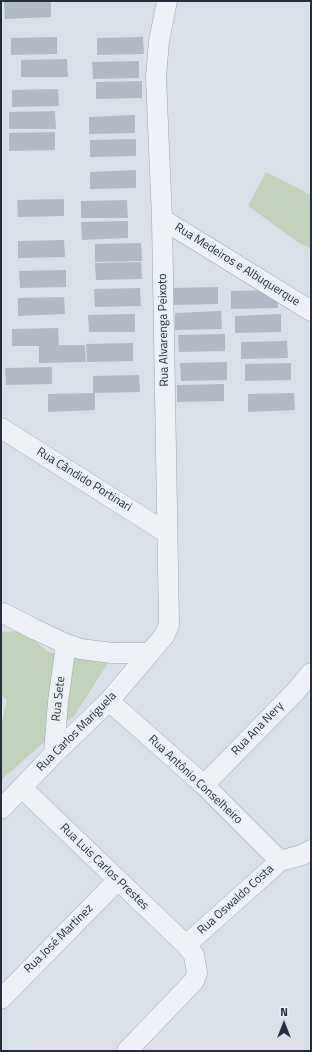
<!DOCTYPE html>
<meta charset="utf-8">
<style>
body{margin:0}
#map{position:relative;width:312px;height:1052px;overflow:hidden;background:#dae0e7;font-family:"Titillium Web",sans-serif}
canvas{display:block}
.frame{position:absolute;inset:0;border:2px solid #232e3e;pointer-events:none}
.north{position:absolute;left:264px;top:1004px;width:40px;height:40px;-webkit-text-stroke:3px #eaeff5;paint-order:stroke;rotate:0deg;font-size:11px;font-weight:700;line-height:16px;text-align:center;color:#232e3e}
.north::after{content:'';display:block;margin:auto;width:14px;height:18px;background:#232e3e;clip-path:polygon(50% 0,100% 100%,50% 72%,0 100%)}
</style>
<div id="map">
<canvas width="312" height="1052"></canvas>
<div class="frame"></div>
<div class="north">N</div>
</div>
<script>
const c = document.querySelector('canvas').getContext('2d');
c.lineJoin = 'round';
function paint(path, color) {
  c.fillStyle = color;
  c.fill(path, 'evenodd');
}
function shape(rows) {
  const path = new Path2D();
  for (const r of rows) {
    path.moveTo(r[0], r[1]);
    for (let i = 2; i < r.length; i += 2) path.lineTo(r[i], r[i + 1]);
  }
  return path;
}
function strokePath(path, color, width, dash) {
  c.strokeStyle = color;
  c.lineWidth = width;
  c.lineCap = dash ? 'butt' : 'round';
  c.setLineDash(dash || []);
  c.stroke(path);
}
function write(font, color, halo, rows, align = 'center') {
  c.font = font + ' "Titillium Web",sans-serif';
  c.lineWidth = 3.5;
  c.setLineDash([]);
  c.textBaseline = 'middle';
  c.strokeStyle = halo;
  c.fillStyle = color;
  for (const [text, x, y, turn = 0] of rows) {
    c.save();
    c.translate(x, y);
    c.rotate((+turn || 0) * Math.PI / 180);
    c.textAlign = isNaN(turn) ? turn : align;
    if (halo) c.strokeText(text, 0, 0);
    c.fillText(text, 0, 0);
    c.restore();
  }
}
paint(shape([
 [266,172,311,195,311,249,299,243,248,206],
 [24,631,48,652,109,661,75,715,1,780,1,725,7,700,1,695,1,632]
]), '#c2d2bb');
paint(shape([
 [4,1,51,1,51,17,5,19],
 [57,37,57,54,11,55,11,38],
 [143,37,144,54,97,55,97,38],
 [67,59,68,77,21,77,21,60],
 [139,61,139,78,93,79,92,62],
 [142,81,142,98,96,99,96,82],
 [58,89,59,106,12,107,12,90],
 [55,111,56,129,9,129,9,112],
 [135,115,135,133,89,134,89,117],
 [55,132,55,150,9,151,9,133],
 [136,139,136,156,90,157,90,140],
 [136,170,136,188,90,189,90,172],
 [64,199,64,216,18,217,17,200],
 [127,200,128,218,81,218,81,201],
 [128,221,128,238,82,240,81,222],
 [64,240,65,257,18,258,18,241],
 [141,243,142,261,95,262,95,244],
 [141,262,142,279,96,280,95,263],
 [66,270,66,287,20,288,19,271],
 [218,287,218,304,172,305,172,288],
 [140,288,141,306,95,307,94,289],
 [277,290,278,308,231,309,231,291],
 [64,297,65,314,18,316,18,298],
 [221,311,222,329,175,330,175,313],
 [135,314,135,332,89,332,88,315],
 [281,314,281,332,235,333,235,316],
 [58,328,59,345,85,345,86,362,39,363,39,346,12,346,12,329],
 [225,334,225,351,179,352,178,335],
 [287,341,288,358,241,359,241,342],
 [133,343,133,361,87,362,86,344],
 [227,362,227,380,181,381,180,363],
 [291,363,291,380,245,381,245,364],
 [52,367,52,384,6,385,5,368],
 [139,375,140,392,93,393,93,376],
 [224,384,224,401,177,402,177,385],
 [95,393,95,410,48,412,48,394],
 [294,393,295,410,248,412,248,394]
]), '#b1b9c4');
const minor = shape([
 [162,219,311,311],
 [1,428,167,533],
 [3,613,34,629,66,644,81,649,112,653,150,653],
 [109,701,204,785,280,861],
 [54,754,58,702,66,644],
 [204,785,295,692,311,673],
 [22,788,186,945,194,955,197,973,194,981,127,1051],
 [1,809,54,754,109,701,164,636,169,625,162,219,156,77,159,41,167,1],
 [186,945,280,861,302,855,311,850],
 [1,999,118,880]
]);
strokePath(minor, '#9fa7b1', 21);
strokePath(minor, '#edf0f5', 20);
write('12px', '#232e3e', '#eaeff5', [
 ["Rua Medeiros e Albuquerque",237,265,32],
 ["Rua Alvarenga Peixoto",164,330,-91],
 ["Rua Cândido Portinari",84,480,32],
 ["Rua Sete",59,699,-84],
 ["Rua Ana Nery",258,729,-46],
 ["Rua Carlos Mariguela",77,732,-45],
 ["Rua Antônio Conselheiro",195,780,43],
 ["Rua Luis Carlos Prestes",104,867,44],
 ["Rua Oswaldo Costa",236,900,-42],
 ["Rua José Martinez",59,939,-45]
]);
</script>
